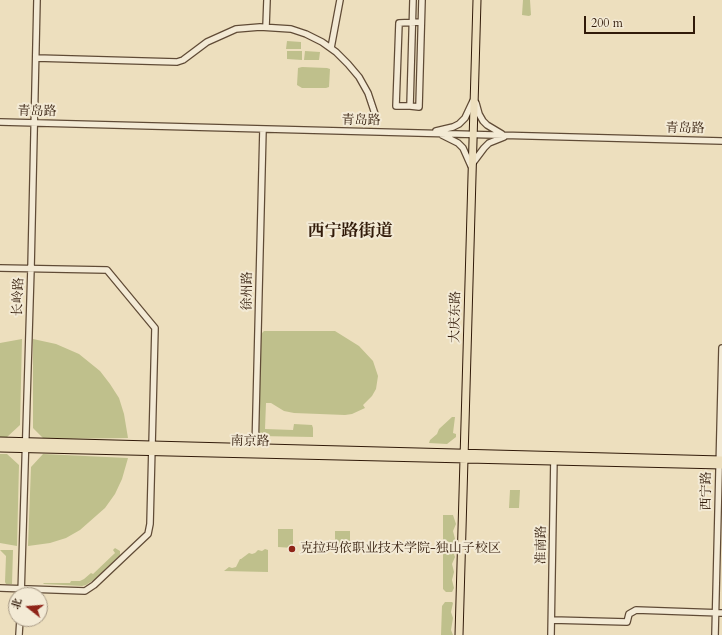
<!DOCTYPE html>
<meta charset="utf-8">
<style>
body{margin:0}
#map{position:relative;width:722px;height:635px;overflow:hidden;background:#eddfbe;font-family:Cardo,"Noto Serif SC",serif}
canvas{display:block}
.north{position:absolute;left:8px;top:587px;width:40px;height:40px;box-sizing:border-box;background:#f3ead5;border:1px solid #a59783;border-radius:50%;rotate:287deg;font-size:11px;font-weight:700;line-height:16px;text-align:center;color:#311a09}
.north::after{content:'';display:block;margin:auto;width:14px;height:18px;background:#8f2418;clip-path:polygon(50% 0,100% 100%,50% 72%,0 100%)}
.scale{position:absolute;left:584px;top:16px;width:111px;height:18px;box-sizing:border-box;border:2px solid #311a09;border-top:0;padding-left:5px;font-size:12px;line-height:14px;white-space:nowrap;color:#311a09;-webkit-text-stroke:3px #f3ead5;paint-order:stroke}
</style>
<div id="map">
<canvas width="722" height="635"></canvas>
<div class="north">北</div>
<div class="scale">200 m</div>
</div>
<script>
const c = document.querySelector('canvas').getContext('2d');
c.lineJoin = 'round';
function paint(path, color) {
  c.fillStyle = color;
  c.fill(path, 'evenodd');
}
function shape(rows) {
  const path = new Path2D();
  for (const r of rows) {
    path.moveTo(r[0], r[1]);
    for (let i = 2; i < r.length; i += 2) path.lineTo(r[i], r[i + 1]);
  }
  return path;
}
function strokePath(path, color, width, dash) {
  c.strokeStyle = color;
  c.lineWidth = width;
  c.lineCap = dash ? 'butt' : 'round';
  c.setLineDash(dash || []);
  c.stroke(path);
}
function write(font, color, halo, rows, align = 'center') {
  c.font = font + ' Cardo,"Noto Serif SC",serif';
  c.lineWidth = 4;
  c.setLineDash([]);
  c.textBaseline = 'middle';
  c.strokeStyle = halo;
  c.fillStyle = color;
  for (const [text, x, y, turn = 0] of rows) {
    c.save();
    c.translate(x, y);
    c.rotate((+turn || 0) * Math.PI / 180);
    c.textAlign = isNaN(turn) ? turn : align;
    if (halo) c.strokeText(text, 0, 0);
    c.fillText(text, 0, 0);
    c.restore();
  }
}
paint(shape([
 [523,0,530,0,531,15,529,16,522,15],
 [287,41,301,42,301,49,286,49],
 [287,51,302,51,302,60,287,59],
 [305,51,320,52,319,60,304,60],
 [302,67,327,68,330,69,329,87,326,88,302,88,297,85,298,68],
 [264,331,335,331,359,346,373,361,378,376,376,389,372,396,363,405,365,408,352,414,345,415,294,413,284,411,271,403,266,403,265,429,293,430,294,424,312,425,313,428,313,437,259,436,261,334],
 [22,339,20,425,6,438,0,438,0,343],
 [33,339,56,344,79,354,100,371,110,384,119,398,124,414,128,438,44,439,33,428],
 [452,417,455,417,453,433,456,434,456,437,447,444,429,443,430,440,437,434,439,429],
 [0,454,7,454,19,465,17,546,0,543],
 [43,454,128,458,122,479,115,494,105,508,80,530,66,538,50,543,28,546,31,467],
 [510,490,520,490,519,508,509,508],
 [443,515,453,515,456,524,453,531,455,539,452,548,455,557,452,564,454,572,452,580,454,588,452,592,446,592,443,589],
 [278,529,293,529,293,548,278,547],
 [335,531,350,531,350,549,335,549],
 [115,548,120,551,120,555,95,579,86,585,82,586,44,584,43,583,70,583,71,581,80,581,84,579,91,573,93,574,115,553,113,550],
 [265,549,268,550,268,572,224,571,229,567,232,568,236,567,240,559,241,559,249,553,252,554,255,553,258,550,262,551],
 [0,550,13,550,12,584,6,584,5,582,6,556],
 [445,602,452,602,453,603,451,612,453,618,451,630,453,635,441,635,442,606]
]), '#bfc08c');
const minor = shape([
 [413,0,410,106,419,107,422,0],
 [266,27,267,0],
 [331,48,340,0],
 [36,58,177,62,183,60,207,42,236,29,260,27,291,29,306,34,322,42,336,52,348,64,359,77,368,93,375,114],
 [476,103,479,114,483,121,487,125,502,134],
 [410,106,396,106,399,23,421,22],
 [0,122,722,141],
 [436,131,453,127,459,124,465,118,473,101],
 [442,135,458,143,463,148,471,166],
 [472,164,484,148,489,143,504,137],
 [0,268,107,270,155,328,150,524,148,534,94,585,85,591,0,588],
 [255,452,263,129],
 [21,595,31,268,37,0],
 [552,620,627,622,629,614,636,610,722,613],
 [19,635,20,619],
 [551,635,554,457],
 [715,635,722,348]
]);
const major = shape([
 [0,441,722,460],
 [0,448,722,465],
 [459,635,477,0]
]);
strokePath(minor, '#604b36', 8);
strokePath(major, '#311a09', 9);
strokePath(minor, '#f3ead5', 5.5);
strokePath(major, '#eddfbe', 7);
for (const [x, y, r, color] of [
 [292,549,4,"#8f2418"]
]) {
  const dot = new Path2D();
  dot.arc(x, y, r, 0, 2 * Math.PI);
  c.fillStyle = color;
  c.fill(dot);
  strokePath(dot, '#f3ead5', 1.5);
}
write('13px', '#311a09', '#f3ead5', [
 ["青岛路",37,112,1],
 ["青岛路",361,121,1],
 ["青岛路",685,129,1],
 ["徐州路",248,291,-89],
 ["长岭路",19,297,-88],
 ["大庆东路",456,317,-89],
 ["南京路",250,442,1],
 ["西宁路",707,491,-89],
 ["准南路",542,545,-89]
]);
write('13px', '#311a09', '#f3ead5', [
 ["克拉玛依职业技术学院-独山子校区",300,549]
], 'left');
write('bold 17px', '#311a09', '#f3ead5', [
 ["西宁路街道",350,232]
]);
</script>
